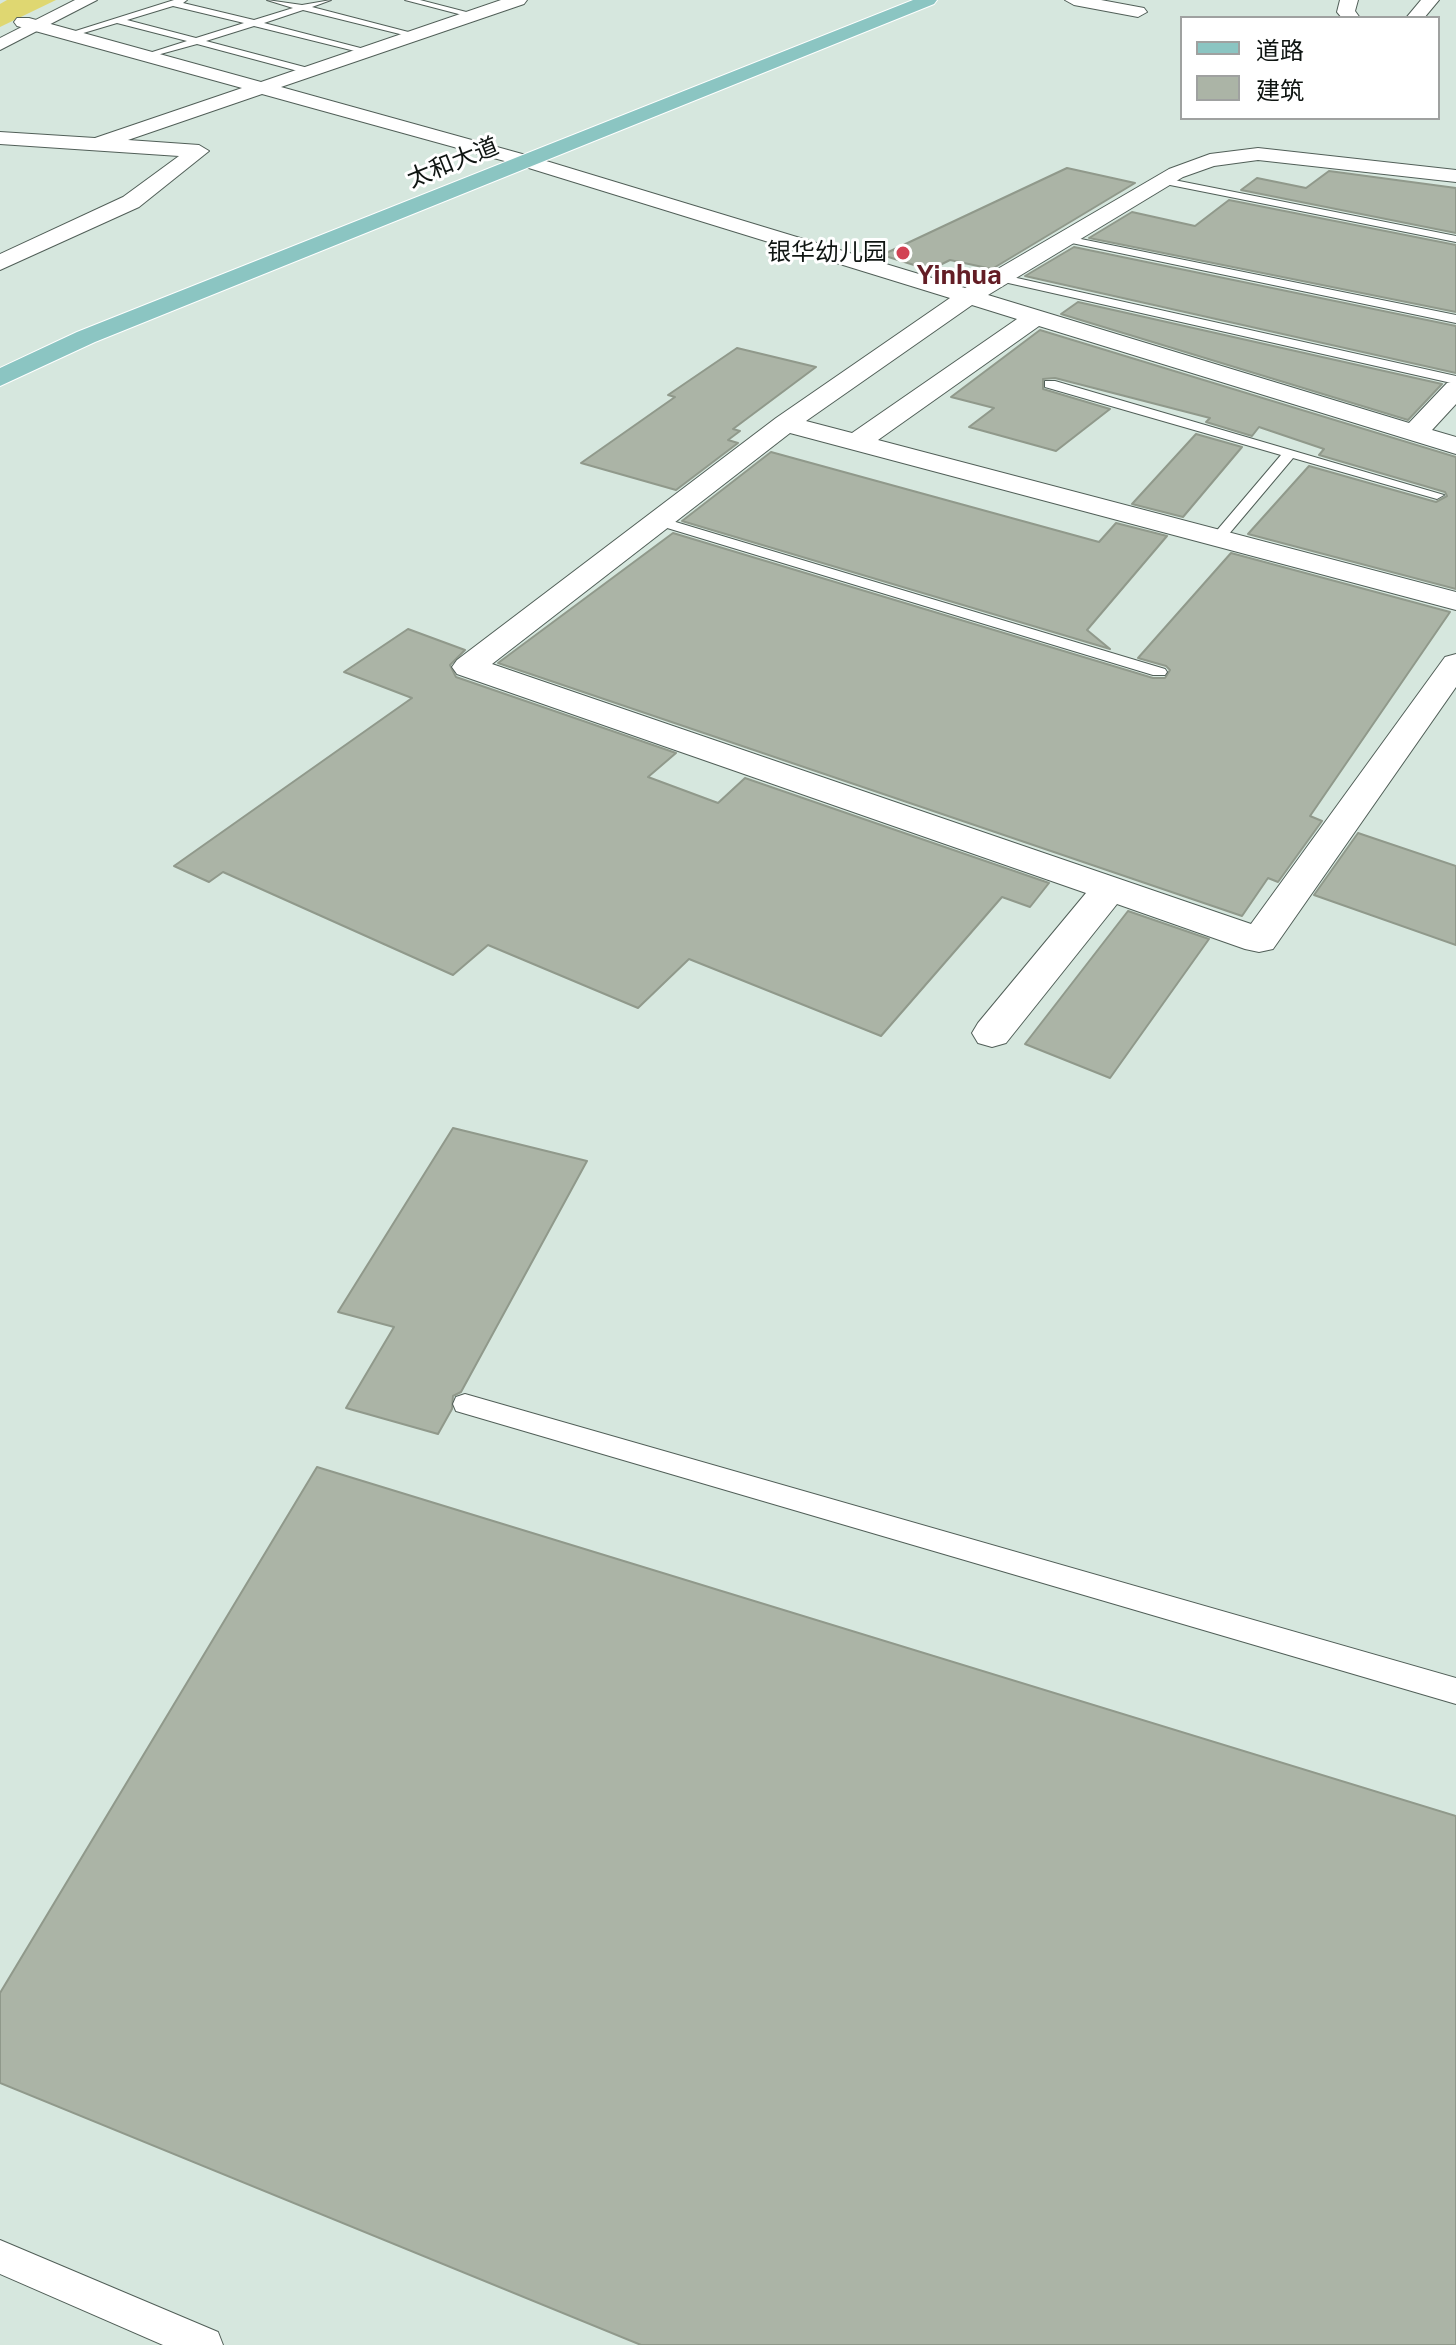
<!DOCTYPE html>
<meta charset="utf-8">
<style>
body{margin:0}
#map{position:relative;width:1456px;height:2345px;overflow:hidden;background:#d6e7de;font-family:"Public Sans","Noto Sans SC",sans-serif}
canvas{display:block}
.legend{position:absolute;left:1180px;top:16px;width:260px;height:104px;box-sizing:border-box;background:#fff;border:2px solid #9fa1a0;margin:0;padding:10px 14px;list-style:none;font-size:24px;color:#0f1512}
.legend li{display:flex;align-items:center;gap:16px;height:40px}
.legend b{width:40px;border:2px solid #9fa1a0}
</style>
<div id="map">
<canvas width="1456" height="2345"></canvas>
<ul class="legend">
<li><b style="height:10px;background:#8bc5c2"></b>道路</li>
<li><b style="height:22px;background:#abb4a6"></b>建筑</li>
</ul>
</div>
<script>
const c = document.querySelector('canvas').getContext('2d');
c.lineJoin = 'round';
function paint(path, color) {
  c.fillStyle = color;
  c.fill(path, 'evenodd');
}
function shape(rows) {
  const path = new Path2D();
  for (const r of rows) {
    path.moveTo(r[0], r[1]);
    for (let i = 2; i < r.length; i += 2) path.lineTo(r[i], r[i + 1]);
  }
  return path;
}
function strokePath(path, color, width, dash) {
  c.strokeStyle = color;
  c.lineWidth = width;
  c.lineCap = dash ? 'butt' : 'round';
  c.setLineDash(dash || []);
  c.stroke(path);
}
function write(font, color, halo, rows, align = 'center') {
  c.font = font + ' "Public Sans","Noto Sans SC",sans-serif';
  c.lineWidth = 6;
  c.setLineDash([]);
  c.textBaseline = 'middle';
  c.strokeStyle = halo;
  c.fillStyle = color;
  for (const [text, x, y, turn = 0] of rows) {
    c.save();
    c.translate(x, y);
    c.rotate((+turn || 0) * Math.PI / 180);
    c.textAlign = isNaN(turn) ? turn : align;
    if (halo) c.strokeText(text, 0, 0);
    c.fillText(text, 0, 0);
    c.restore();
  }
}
paint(shape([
 [7,0,56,0,0,27,0,4]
]), '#dfd771');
const building = shape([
 [1067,168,1135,183,992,269,950,260,930,270,882,255,1067,168],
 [1329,171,1456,188,1456,233,1241,190,1257,178,1306,188,1329,171],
 [1229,200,1456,245,1456,312,1089,238,1132,212,1195,226,1229,200],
 [1074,247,1456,326,1456,373,1025,276,1074,247],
 [1078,302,1442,384,1408,420,1061,314,1078,302],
 [1040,330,1456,457,1456,589,1248,534,1309,466,1436,502,1447,496,1445,492,1319,455,1324,449,1259,427,1252,436,1206,422,1210,418,1055,378,1043,379,1043,389,1110,409,1056,451,969,427,994,408,951,397,1040,330],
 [737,348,816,367,733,429,740,431,728,440,738,443,676,490,581,463,675,397,668,395,737,348],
 [1196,434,1242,447,1183,517,1132,504,1196,434],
 [771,452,1099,542,1116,523,1167,536,1087,630,1110,649,682,521,771,452],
 [673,533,1153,678,1165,678,1170,670,1166,666,1138,658,1231,553,1450,612,1310,816,1322,821,1278,882,1268,878,1242,916,498,663,673,533],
 [408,629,465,650,450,665,456,677,676,753,648,777,718,803,745,778,1049,883,1030,907,1002,897,881,1036,689,959,638,1008,488,945,453,975,223,872,209,882,174,866,412,698,344,672,408,629],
 [1358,833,1456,866,1456,945,1314,895,1358,833],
 [1128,911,1209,939,1110,1078,1025,1044,1128,911],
 [453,1128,587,1161,461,1392,453,1396,452,1409,438,1434,346,1408,394,1327,338,1312,453,1128],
 [317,1467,1456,1816,1456,2345,641,2345,0,2083,0,1993,317,1467]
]);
paint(building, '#abb4a6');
strokePath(building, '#90998b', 2);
const service = shape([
 [174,0,187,0,183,3,254,20,293,8,267,0,302,5,331,0,312,7,420,35,416,38,303,10,264,23,372,51,367,54,254,26,206,41,312,69,309,74,197,44,146,58,146,54,187,41,117,23,70,37,66,34,174,0],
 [173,6,244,23,196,38,127,20,173,6],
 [405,0,420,0,478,15,474,18,405,0],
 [1164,178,1456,236,1456,242,1160,183,1159,181,1164,178],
 [1066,236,1456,315,1456,323,1062,241,1060,239,1066,236],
 [999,274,1456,376,1456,384,995,280,995,276,999,274],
 [1045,381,1055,381,1444,495,1437,499,1293,458,1223,541,1213,541,1213,535,1281,455,1045,387,1045,381],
 [659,517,1165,669,1167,672,1165,675,1153,675,654,524,652,521,659,517],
 [465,1394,1456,1678,1456,1704,456,1411,453,1404,456,1397,465,1394],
 [0,2240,218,2332,223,2345,163,2345,0,2274,0,2240]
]);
const minor = shape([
 [501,0,527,0,524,4,281,87,533,157,965,288,1169,169,1210,154,1258,148,1456,170,1456,182,1258,160,1214,166,1183,177,988,295,1409,423,1447,383,1456,381,1456,404,1432,430,1456,437,1456,454,1039,326,878,440,1456,592,1456,610,790,433,492,664,1251,924,1445,657,1456,654,1456,687,1273,949,1259,952,1245,949,1117,904,1006,1043,992,1047,978,1043,972,1033,978,1023,1086,893,457,674,452,667,457,660,776,418,950,298,519,165,262,94,128,140,199,145,209,151,139,207,0,270,0,254,123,197,179,156,0,144,0,132,95,138,242,88,17,26,14,22,17,18,29,18,261,82,501,0],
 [972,305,1017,319,852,433,806,421,972,305],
 [1065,0,1101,0,1144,8,1147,12,1138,17,1074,5,1065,0],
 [1340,0,1358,0,1355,11,1360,18,1342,18,1337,12,1340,0],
 [1421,0,1439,0,1424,18,1406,18,1421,0]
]);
const tertiary = shape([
 [75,0,97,0,0,50,0,38,75,0]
]);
const primary = shape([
 [913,0,937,0,934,4,95,342,0,386,0,368,77,332,913,0]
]);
strokePath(service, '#515f58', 2);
strokePath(minor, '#515f58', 2);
strokePath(tertiary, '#515f58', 2);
strokePath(primary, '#fff', 2);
paint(service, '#fff');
paint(minor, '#fff');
paint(tertiary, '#fff');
paint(primary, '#8bc5c2');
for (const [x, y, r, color] of [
 [903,253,8,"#d24253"]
]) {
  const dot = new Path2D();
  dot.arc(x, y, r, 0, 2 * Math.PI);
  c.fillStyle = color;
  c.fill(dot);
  strokePath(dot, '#fff', 3);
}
write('24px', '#0f1512', '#fff', [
 ["太和大道",453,163,-22]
]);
write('24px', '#0f1512', '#fff', [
 ["银华幼儿园",887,253]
], 'right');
write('bold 26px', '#631d25', '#fff', [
 ["Yinhua",959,276]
]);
</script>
